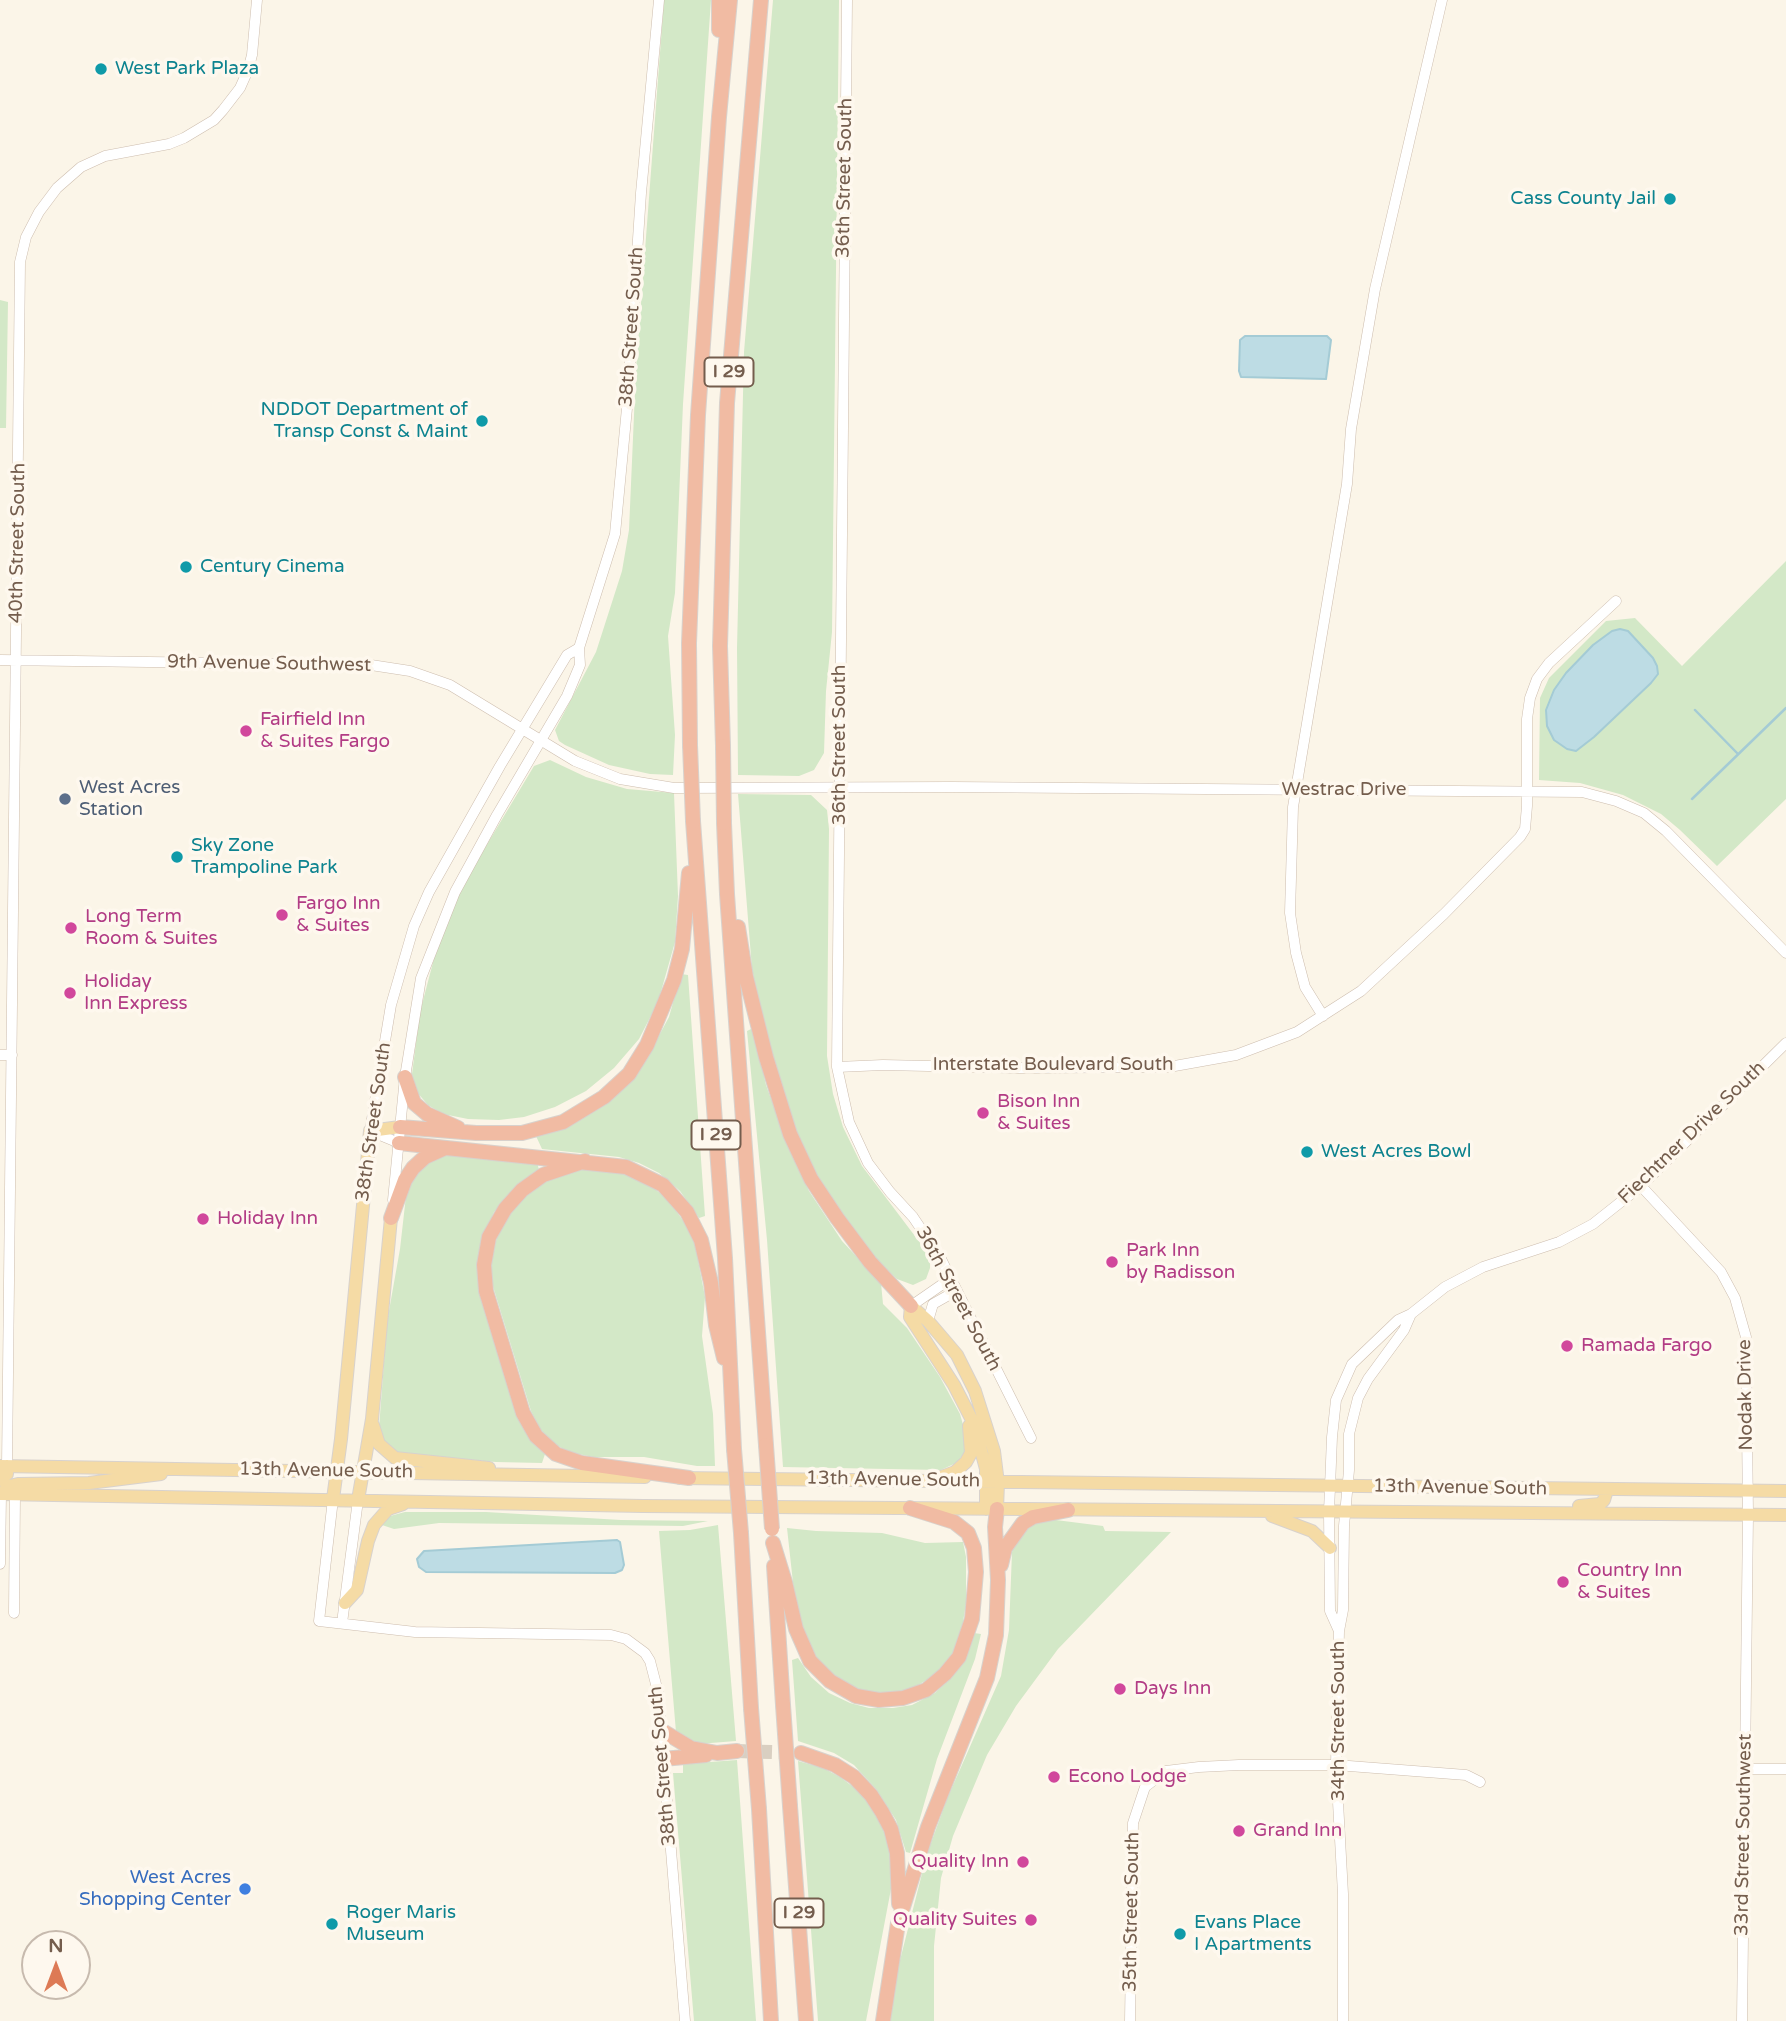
<!DOCTYPE html>
<style>
body{margin:0}
#map{position:relative;width:1786px;height:2021px;overflow:hidden;background:#fbf5e8;font-family:"Varela Round",sans-serif}
canvas{display:block}
.north{position:absolute;left:21px;top:1930px;width:70px;height:70px;box-sizing:border-box;background:#fef8ee;border:2px solid #c7baae;border-radius:50%;rotate:0deg;font-size:19px;font-weight:700;line-height:28px;text-align:center;color:#745d4d}
.north::after{content:'';display:block;margin:auto;width:24px;height:32px;background:#dd7a55;clip-path:polygon(50% 0,100% 100%,50% 72%,0 100%)}
</style>
<div id="map">
<canvas width="1786" height="2021"></canvas>
<div class="north">N</div>
</div>
<script>
const c = document.querySelector('canvas').getContext('2d');
c.lineJoin = 'round';
function paint(path, color) {
  c.fillStyle = color;
  c.fill(path, 'evenodd');
}
function shape(rows) {
  const path = new Path2D();
  for (const r of rows) {
    path.moveTo(r[0], r[1]);
    for (let i = 2; i < r.length; i += 2) path.lineTo(r[i], r[i + 1]);
  }
  return path;
}
function strokePath(path, color, width, dash) {
  c.strokeStyle = color;
  c.lineWidth = width;
  c.lineCap = dash ? 'butt' : 'round';
  c.setLineDash(dash || []);
  c.stroke(path);
}
function write(font, color, halo, rows, align = 'center') {
  c.font = font + ' "Varela Round",sans-serif';
  c.lineWidth = 7;
  c.setLineDash([]);
  c.textBaseline = 'middle';
  c.strokeStyle = halo;
  c.fillStyle = color;
  for (const [text, x, y, turn = 0] of rows) {
    c.save();
    c.translate(x, y);
    c.rotate((+turn || 0) * Math.PI / 180);
    c.textAlign = isNaN(turn) ? turn : align;
    if (halo) c.strokeText(text, 0, 0);
    c.fillText(text, 0, 0);
    c.restore();
  }
}
paint(shape([
 [664,0,711,0,683,404,675,593,668,636,675,735,673,775,650,774,609,765,565,745,559,741,555,730,596,652,622,571,629,530,636,369],
 [773,0,839,0,832,632,826,691,824,753,814,770,799,776,738,775,737,648,744,352],
 [0,300,8,302,6,428,0,428],
 [1786,561,1786,799,1717,866,1680,830,1661,814,1623,795,1580,783,1539,780,1540,698,1549,678,1606,621,1635,618,1682,666],
 [550,760,586,777,627,789,674,793,678,896,675,942,658,1002,639,1039,614,1068,586,1091,555,1107,524,1117,499,1120,468,1119,443,1114,428,1105,416,1091,412,1074,420,1012,436,951,457,897,486,846,534,766],
 [738,794,811,795,827,810,829,829,827,1056,833,1094,843,1127,862,1166,930,1256,930,1268,926,1279,913,1285,897,1279,867,1251,825,1193,790,1121,767,1039,752,969],
 [681,974,688,975,705,1216,699,1218,680,1191,659,1173,639,1163,619,1157,542,1149,536,1136,564,1128,648,1056,669,1017],
 [753,1028,766,1085,788,1146,809,1191,842,1241,881,1283,883,1304,907,1328,940,1377,960,1414,967,1439,966,1449,958,1462,941,1470,783,1467,767,1240,747,1031],
 [462,1152,537,1162,539,1170,514,1188,494,1212,483,1237,503,1367,524,1428,545,1454,542,1463,496,1462,401,1454,391,1449,384,1441,379,1428,387,1322,400,1249,406,1196,414,1177,435,1157],
 [596,1169,622,1173,646,1183,667,1198,684,1222,695,1244,705,1297,702,1336,713,1414,715,1466,697,1466,644,1457,593,1457,569,1452,553,1443,540,1429,531,1411,492,1283,492,1261,497,1236,507,1216,521,1199,542,1182,567,1171],
 [405,1512,486,1512,621,1520,708,1521,683,1526,439,1523,394,1529,382,1525,390,1516],
 [1048,1519,1103,1526,1105,1531,1171,1532,1058,1649,1016,1706,987,1755,953,1836,941,1878,934,1946,934,2021,890,2021,898,1968,927,1854,947,1799,1001,1676,1009,1630,1012,1552,1015,1542,1032,1524],
 [718,1525,736,1741,698,1744,676,1732,659,1531,690,1530],
 [787,1528,816,1531,882,1533,925,1543,963,1542,966,1557,966,1603,961,1635,954,1652,937,1674,906,1692,882,1695,859,1692,832,1678,812,1652,797,1619],
 [974,1633,981,1634,975,1659,937,1759,910,1853,906,1852,896,1820,876,1789,854,1765,834,1753,798,1741,792,1660,798,1658,811,1677,829,1693,850,1703,869,1708,893,1708,912,1705,935,1693,952,1677],
 [737,1760,756,2021,694,2021,673,1773,683,1773,683,1764],
 [798,1761,823,1768,840,1777,860,1792,879,1819,887,1840,894,1873,866,2021,818,2021]
]), '#d3e8c7');
const water = shape([
 [1245,336,1327,336,1331,340,1326,379,1241,377,1239,371,1240,340,1245,336],
 [1620,629,1628,631,1653,658,1657,666,1658,674,1651,683,1594,737,1576,751,1567,749,1554,740,1547,726,1546,710,1554,690,1566,673,1593,645,1612,631,1620,629],
 [617,1540,620,1542,624,1565,622,1570,615,1573,426,1572,419,1567,417,1559,424,1551,617,1540]
]);
paint(water, '#bddce4');
strokePath(water, '#a4cbd5', 2);
strokePath(shape([
 [1695,710,1738,754],
 [1692,799,1786,708]
]), '#a4cbd5', 2.5);
strokePath(shape([
 [737,1751,801,1753]
]), '#d9cfc1', 14, [14, 7]);
const minor = shape([
 [847,0,837,1067,849,1122,868,1163,890,1192,913,1217,940,1257,1031,1438],
 [0,660,371,665,410,671,450,685,575,761,620,779,674,788,952,787,1582,792,1616,801,1644,813,1666,831,1786,953],
 [1323,1016,1305,987,1296,953,1290,913,1293,807,1347,484,1351,429,1375,289,1442,0],
 [0,1055,12,1055],
 [837,1067,883,1065,1019,1068,1169,1067,1236,1055,1297,1032,1361,991,1444,914,1520,837,1525,829,1527,806,1527,719,1530,698,1537,679,1549,663,1616,601],
 [399,1143,370,1131,391,1005,414,926,429,892,500,766,567,655,579,648],
 [1641,1186,1721,1272,1735,1298,1746,1337,1748,1515,1742,2021],
 [393,1200,405,1077,421,978,455,892,497,815,567,696,580,665,579,648,615,534,627,408,641,193,659,0],
 [911,1306,950,1279],
 [928,1321,933,1304,956,1291],
 [7,1466,20,262,26,237,39,212,57,188,81,167,105,156,169,144,184,138,214,120,223,110,240,88,248,70,252,55,257,0],
 [333,1499,319,1621,415,1632,611,1635,626,1639,645,1653,650,1661,658,1692,685,2021],
 [0,1564,1,1494],
 [14,1613,15,1494],
 [342,1623,358,1500],
 [1339,1631,1330,1611,1329,1512,1332,1437,1336,1400,1352,1364,1398,1320,1411,1314,1445,1287,1483,1267,1559,1242,1593,1224,1641,1186,1786,1043],
 [1746,1769,1786,1769],
 [1130,2021,1133,1823,1145,1787,1166,1771,1199,1767,1239,1765,1336,1765,1466,1775,1480,1782],
 [1343,2021,1343,1894,1336,1765,1339,1631,1343,1610,1344,1526,1349,1470,1349,1434,1358,1398,1368,1379,1404,1330,1411,1314]
]);
const major = shape([
 [911,1306,928,1321,957,1355,975,1391,994,1451,998,1483,997,1509],
 [911,1306,910,1317,954,1385,974,1424,986,1469,986,1509],
 [373,1425,379,1444,395,1458,489,1468],
 [0,1466,645,1477],
 [680,1478,1786,1491],
 [936,1479,955,1472,966,1462,971,1453,969,1426],
 [0,1480,7,1474,7,1466],
 [0,1494,643,1506,1786,1515],
 [1,1494,10,1486,18,1484,89,1483,161,1474],
 [333,1499,341,1439,370,1131,400,1127],
 [358,1500,372,1419,391,1218],
 [1579,1506,1600,1504,1604,1500,1607,1490],
 [1272,1516,1312,1531,1330,1548],
 [345,1603,357,1590,368,1541,374,1525,388,1509,403,1504]
]);
const highway = shape([
 [719,30,719,0],
 [690,745,689,643,698,415,719,117,730,0],
 [723,746,720,646,727,403,761,0],
 [693,821,725,1258,734,1449],
 [724,823,727,894,766,1445],
 [738,927,746,977,766,1057,790,1134,811,1179,837,1218,870,1262,911,1306],
 [405,1077,414,1103,427,1114,458,1128],
 [400,1127,476,1133,522,1133,563,1122,604,1097,629,1074,647,1045,674,980,682,949,689,873],
 [399,1143,626,1167,663,1185,687,1212,701,1240,711,1283,716,1325,724,1358],
 [585,1161,543,1175,522,1190,505,1209,489,1237,484,1265,486,1291,523,1413,536,1436,556,1454,582,1463,689,1478],
 [391,1218,405,1180,413,1168,425,1157,445,1148],
 [741,1533,751,1708],
 [773,1543,785,1582,796,1629,810,1661,830,1681,856,1696,879,1700,903,1698,926,1690,945,1674,959,1657,972,1619,976,1572,974,1548,968,1533,954,1522,910,1508],
 [1001,1565,1005,1548,1023,1523,1033,1517,1068,1510],
 [774,1566,783,1705],
 [661,1730,691,1748,717,1753,737,1751],
 [801,1753,835,1765,854,1777,871,1795,882,1812,891,1829,897,1853,899,1904],
 [663,1759,706,1755],
 [790,1806,806,2021],
 [759,1809,771,2021],
 [883,2021,898,1923,928,1827,987,1678,996,1635,998,1580,995,1527,997,1509]
]);
strokePath(minor, '#cdbdae', 11);
strokePath(major, '#d8d2cd', 14);
strokePath(highway, '#d8d2cd', 16);
strokePath(minor, '#fff', 10);
strokePath(major, '#f5dba5', 12);
strokePath(highway, '#f1bba3', 14);
const highwayBridge = shape([
 [690,745,693,821],
 [723,746,724,823],
 [766,1445,772,1529],
 [734,1449,741,1533],
 [783,1705,790,1806],
 [751,1708,759,1809]
]);
strokePath(highwayBridge, '#d8d2cd', 16, []);
strokePath(highwayBridge, '#f1bba3', 14);
for (const [x, y, r, color] of [
 [101,69,7,"#0f9aa8"],
 [1670,199,7,"#0f9aa8"],
 [482,421,7,"#0f9aa8"],
 [186,567,7,"#0f9aa8"],
 [246,731,7,"#d1479c"],
 [65,799,7,"#5c6f8a"],
 [177,857,7,"#0f9aa8"],
 [282,915,7,"#d1479c"],
 [71,928,7,"#d1479c"],
 [70,993,7,"#d1479c"],
 [983,1113,7,"#d1479c"],
 [1307,1152,7,"#0f9aa8"],
 [203,1219,7,"#d1479c"],
 [1112,1262,7,"#d1479c"],
 [1567,1346,7,"#d1479c"],
 [1563,1582,7,"#d1479c"],
 [1120,1689,7,"#d1479c"],
 [1054,1777,7,"#d1479c"],
 [1239,1831,7,"#d1479c"],
 [1023,1862,7,"#d1479c"],
 [245,1889,7,"#3f7fe0"],
 [1031,1920,7,"#d1479c"],
 [332,1924,7,"#0f9aa8"],
 [1180,1934,7,"#0f9aa8"]
]) {
  const dot = new Path2D();
  dot.arc(x, y, r, 0, 2 * Math.PI);
  c.fillStyle = color;
  c.fill(dot);
  strokePath(dot, '#fef8ee', 2.5);
}
for (const [x, y, w] of [
 [729,372,49],
 [716,1135,49],
 [799,1913,49]
]) {
  const box = new Path2D();
  box.roundRect(x - w / 2, y - 14.5, w, 29, 5);
  c.fillStyle = '#fef8ee';
  c.fill(box);
  strokePath(box, '#745d4d', 2);
}
write('bold 18px', '#745d4d', null, [
 ["I 29",729,372],
 ["I 29",716,1135],
 ["I 29",799,1913]
]);
write('19px', '#0d838f', '#fef8ee', [
 ["West Park Plaza",115,69],
 ["Cass County Jail",1656,199,"right"],
 ["NDDOT Department of",468,410,"right"],
 ["Transp Const & Maint",468,432,"right"],
 ["Century Cinema",200,567],
 ["Sky Zone",191,846],
 ["Trampoline Park",191,868],
 ["West Acres Bowl",1321,1152],
 ["Roger Maris",346,1913],
 ["Museum",346,1935],
 ["Evans Place",1194,1923],
 ["I Apartments",1194,1945]
], 'left');
write('19px', '#745d4d', '#fef8ee', [
 ["36th Street South",845,178,-89],
 ["38th Street South",632,327,-86],
 ["40th Street South",18,543,-89],
 ["9th Avenue Southwest",269,664,1],
 ["36th Street South",840,745,-90],
 ["Westrac Drive",1344,790],
 ["Interstate Boulevard South",1053,1065],
 ["38th Street South",374,1122,-82],
 ["Fiechtner Drive South",1692,1133,-44],
 ["36th Street South",958,1299,62],
 ["Nodak Drive",1746,1395,-91],
 ["13th Avenue South",326,1471,1],
 ["13th Avenue South",893,1480,1],
 ["13th Avenue South",1460,1488,1],
 ["34th Street South",1339,1721,-90],
 ["38th Street South",663,1766,-95],
 ["33rd Street Southwest",1744,1835,-89],
 ["35th Street South",1132,1912,-89]
]);
write('19px', '#b23c85', '#fef8ee', [
 ["Fairfield Inn",260,720],
 ["& Suites Fargo",260,742],
 ["Fargo Inn",296,904],
 ["& Suites",296,926],
 ["Long Term",85,917],
 ["Room & Suites",85,939],
 ["Holiday",84,982],
 ["Inn Express",84,1004],
 ["Bison Inn",997,1102],
 ["& Suites",997,1124],
 ["Holiday Inn",217,1219],
 ["Park Inn",1126,1251],
 ["by Radisson",1126,1273],
 ["Ramada Fargo",1581,1346],
 ["Country Inn",1577,1571],
 ["& Suites",1577,1593],
 ["Days Inn",1134,1689],
 ["Econo Lodge",1068,1777],
 ["Grand Inn",1253,1831],
 ["Quality Inn",1009,1862,"right"],
 ["Quality Suites",1017,1920,"right"]
], 'left');
write('19px', '#4e5e75', '#fef8ee', [
 ["West Acres",79,788],
 ["Station",79,810]
], 'left');
write('19px', '#366cbe', '#fef8ee', [
 ["West Acres",231,1878],
 ["Shopping Center",231,1900]
], 'right');
</script>
